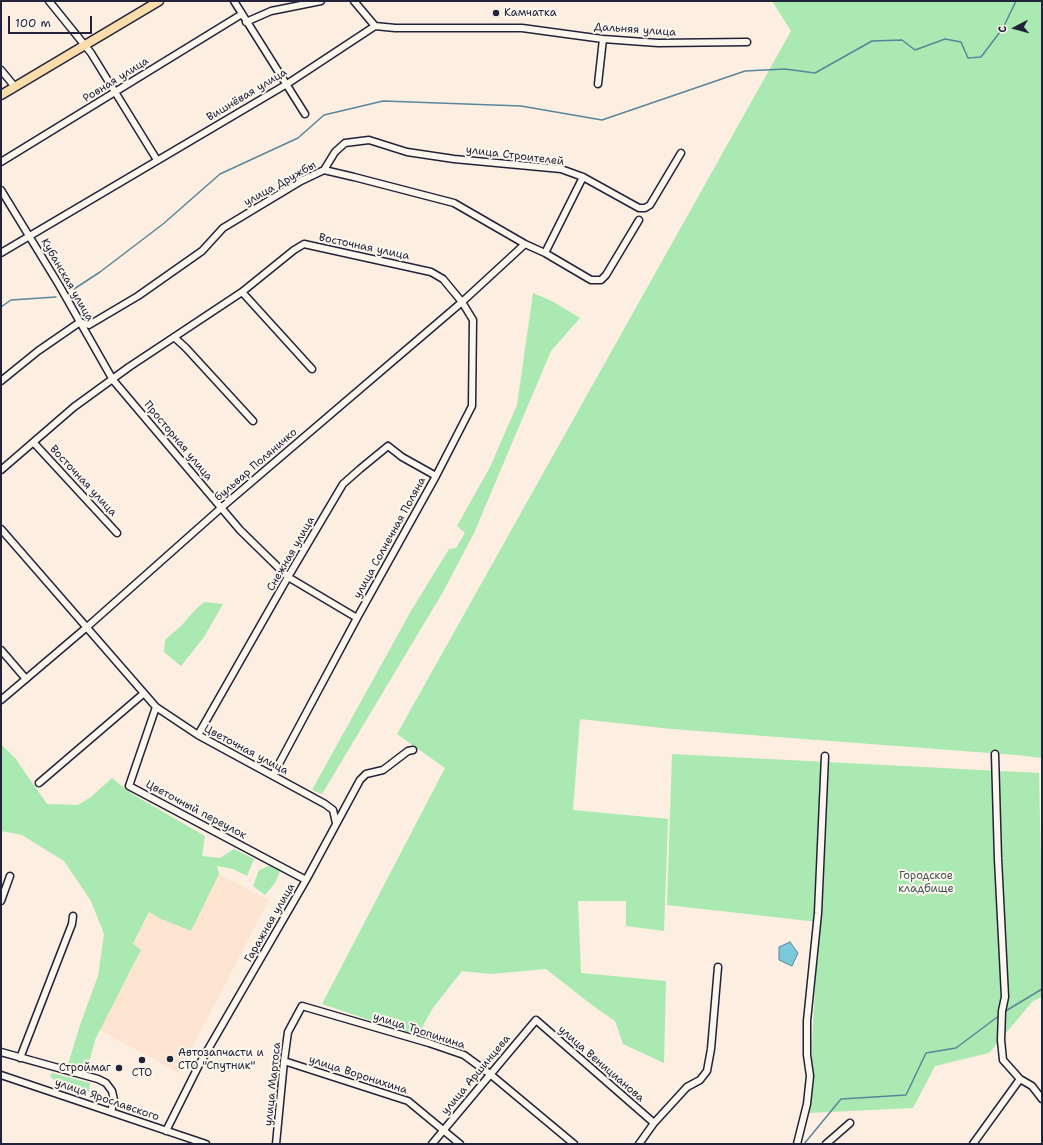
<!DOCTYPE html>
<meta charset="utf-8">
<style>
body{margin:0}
#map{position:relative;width:1043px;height:1145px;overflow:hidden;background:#fceee0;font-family:"Shantell Sans",sans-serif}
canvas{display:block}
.frame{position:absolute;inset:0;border:2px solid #22223b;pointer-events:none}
.north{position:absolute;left:995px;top:8px;width:40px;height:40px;-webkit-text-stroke:3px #fbf7ec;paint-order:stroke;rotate:264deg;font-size:11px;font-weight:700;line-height:16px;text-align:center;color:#22223b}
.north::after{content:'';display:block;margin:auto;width:14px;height:18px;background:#22223b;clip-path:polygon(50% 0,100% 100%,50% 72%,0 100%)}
.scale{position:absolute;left:8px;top:16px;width:84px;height:18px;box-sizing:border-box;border:2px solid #22223b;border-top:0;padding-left:5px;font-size:12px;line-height:14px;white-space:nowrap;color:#22223b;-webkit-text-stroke:3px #fbf7ec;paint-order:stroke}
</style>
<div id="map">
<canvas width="1043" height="1145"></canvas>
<div class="frame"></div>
<div class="north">С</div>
<div class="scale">100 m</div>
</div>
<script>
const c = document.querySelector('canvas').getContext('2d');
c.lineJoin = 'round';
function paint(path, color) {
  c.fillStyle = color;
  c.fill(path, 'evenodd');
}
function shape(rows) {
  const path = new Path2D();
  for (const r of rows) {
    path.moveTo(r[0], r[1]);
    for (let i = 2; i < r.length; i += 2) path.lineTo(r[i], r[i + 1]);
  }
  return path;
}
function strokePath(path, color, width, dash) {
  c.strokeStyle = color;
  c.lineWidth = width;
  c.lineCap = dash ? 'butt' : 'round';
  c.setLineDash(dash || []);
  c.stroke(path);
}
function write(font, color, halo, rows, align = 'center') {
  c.font = font + ' "Shantell Sans",sans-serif';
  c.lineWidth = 4;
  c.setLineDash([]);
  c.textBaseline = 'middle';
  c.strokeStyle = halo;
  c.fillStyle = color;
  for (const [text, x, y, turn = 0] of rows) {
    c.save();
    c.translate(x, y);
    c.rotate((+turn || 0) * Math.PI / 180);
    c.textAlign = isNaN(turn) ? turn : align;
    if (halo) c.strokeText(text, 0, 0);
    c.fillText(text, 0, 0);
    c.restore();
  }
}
paint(shape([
 [219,874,269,900,179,1073,100,1030,141,951,133,945,150,912,161,919,191,931]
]), '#fde4d1');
paint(shape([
 [772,1,1042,1,1042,758,1016,755,672,729,580,719,573,810,668,819,664,931,626,926,626,901,578,901,581,973,666,981,664,1063,623,1044,615,1021,592,1005,546,969,491,974,462,971,433,1008,417,1036,322,1004,445,768,397,734,791,31],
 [533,293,552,301,580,318,551,351,474,533,443,592,322,794,312,790,411,611,449,549,456,548,465,533,457,526,490,467,517,405],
 [204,602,223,604,204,637,181,666,164,652,165,640,182,625,195,610],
 [1,744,15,758,47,804,78,805,91,797,112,778,132,794,205,836,202,856,220,858,234,849,254,859,247,876,233,869,217,866,219,874,191,931,161,919,149,912,133,944,141,950,100,1030,95,1040,88,1066,67,1068,80,1025,98,976,104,934,91,901,64,861,22,835,1,831],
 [672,754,1039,773,1042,909,1042,997,1033,1001,989,1053,935,1066,913,1108,809,1113,818,922,667,905],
 [269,866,280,871,275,883,265,895,253,886,259,870],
 [52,1073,90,1083,89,1092,78,1091,59,1085,50,1076]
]), '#aae9b1');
const water = shape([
 [790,942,798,953,792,966,779,960,779,947,790,942]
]);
paint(water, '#7dc9dc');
strokePath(water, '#59869c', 1);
strokePath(shape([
 [74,289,100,272,163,224,220,174,298,138,324,115,383,101,521,106,602,120,745,71,785,69,815,73,872,41,902,40,915,50,945,39,961,42,968,58,981,57,1003,28,1016,1],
 [1,307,11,300,56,297],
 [1004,1012,1042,989],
 [804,1144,841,1099,906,1095,926,1053,956,1048,1000,1015]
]), '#59869c', 1.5);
const minor = shape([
 [49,1,91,53,157,160],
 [234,1,305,114],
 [354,1,375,26],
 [246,22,271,11,321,1],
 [1,70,15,87],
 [598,84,603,39],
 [1,162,242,14],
 [324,170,335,152,345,143,369,140,407,152,454,159,561,169,583,177,639,208,645,208,650,205,681,153],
 [1,190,59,285,113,380,240,530,288,577,357,618],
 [1,253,287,84,375,26,395,28,522,28,603,39,658,43,747,42],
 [545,253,583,177],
 [242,292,312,369],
 [174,337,186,348,253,421],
 [1,381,38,351,80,322,89,325,138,296,202,251,223,228,301,181,324,170,354,177,454,203,525,244,545,253,591,280,601,280,606,275,639,220],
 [34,443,117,533],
 [1,470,74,407,129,367,242,292,294,250,304,244,431,272,443,279,462,302,473,320,472,406,436,476,357,618,273,775],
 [1,529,156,707,198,735,325,804,333,810,336,823],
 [1,650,26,679],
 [1,700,87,627,221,508,462,302,525,244],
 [156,707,129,786,306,880],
 [198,735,288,577,343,484,360,469,388,446,402,457,436,476],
 [995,754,998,859,1005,997,1002,1011,1001,1040,1003,1060,1020,1079,1032,1086,1042,1099],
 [39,783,143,694],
 [1,901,10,876],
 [1,1052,98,1079,106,1083,112,1091,114,1100,111,1112],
 [20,1058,72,924,73,916],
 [284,1061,408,1101,460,1144],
 [1,1075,206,1144],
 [166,1131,199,1065,306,880,360,780,366,774,383,770,408,751,413,750],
 [276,1144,284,1061,288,1032,302,1006,429,1043,464,1055,490,1074,574,1144],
 [432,1144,536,1020,654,1123],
 [639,1144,654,1123,687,1087,700,1080,707,1071,711,1049,718,967],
 [797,1144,807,1104,810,1076,807,1055,807,1021,818,913,825,756],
 [826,1144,850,1123],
 [973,1144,1020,1079]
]);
const major = shape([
 [1,95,159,1]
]);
strokePath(minor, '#22223b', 9);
strokePath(major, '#22223b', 11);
strokePath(minor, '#fbf7ec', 6);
strokePath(major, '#fbddab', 8);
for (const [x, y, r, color] of [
 [496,13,4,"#22223b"],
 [170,1059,4,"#22223b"],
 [142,1060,4,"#22223b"],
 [119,1068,4,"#22223b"]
]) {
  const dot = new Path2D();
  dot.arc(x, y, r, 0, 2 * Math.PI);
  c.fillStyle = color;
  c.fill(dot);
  strokePath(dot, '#fbf7ec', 1.5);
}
write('11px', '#22223b', '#fbf7ec', [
 ["Камчатка",504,13],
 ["Автозапчасти и",178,1053],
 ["СТО \"Спутник\"",178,1066],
 ["Строймаг",111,1068,"right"],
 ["СТО",142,1073,"center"]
], 'left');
write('11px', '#22223b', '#fbf7ec', [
 ["Дальняя улица",635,30,4],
 ["Ровная улица",116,80,-32],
 ["Вишнёвая улица",247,95,-31],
 ["улица Строителей",515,156,7],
 ["улица Дружбы",280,184,-29],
 ["Восточная улица",364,247,12],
 ["Кубанская улица",67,280,60],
 ["Просторная улица",178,441,50],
 ["бульвар Поляничко",256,465,-41],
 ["Восточная улица",83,481,47],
 ["улица Солнечная Поляна",390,538,-61],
 ["Снежная улица",291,554,-60],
 ["Цветочная улица",246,750,28],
 ["Цветочный переулок",196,810,28],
 ["Гаражная улица",270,923,-60],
 ["улица Тропинина",419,1031,18],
 ["улица Веницианова",601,1064,41],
 ["улица Воронихина",358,1075,18],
 ["улица Аршинцева",476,1075,-50],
 ["улица Мартоса",273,1084,-84],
 ["улица Ярославского",107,1100,19]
]);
write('11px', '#445458', '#fbf7ec', [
 ["Городское",926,876],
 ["кладбище",926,889]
]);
</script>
